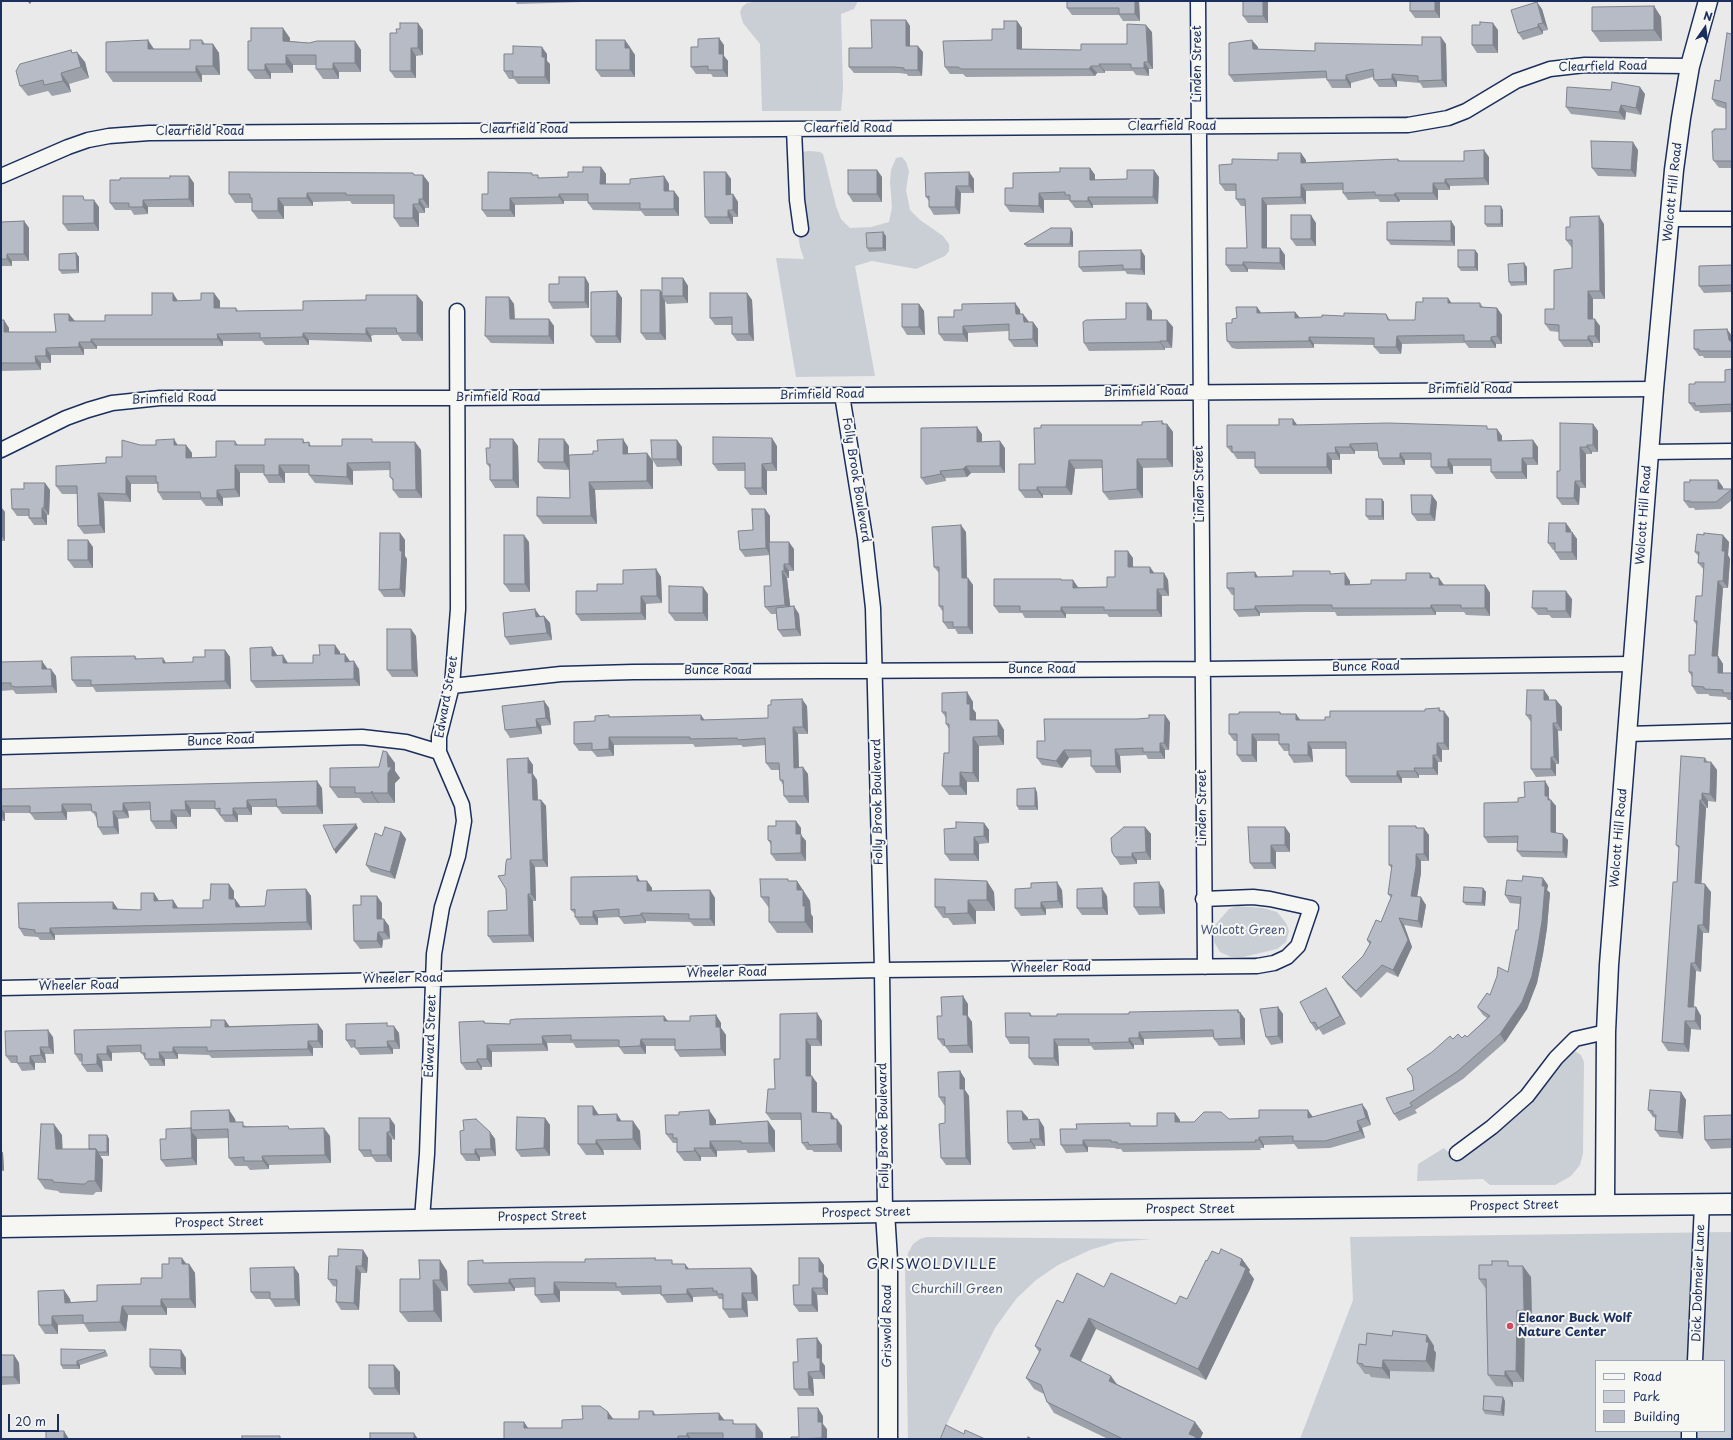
<!DOCTYPE html>
<style>
body{margin:0}
#map{position:relative;width:1733px;height:1440px;overflow:hidden;background:#e9eae9;font-family:"Playpen Sans",sans-serif}
canvas{display:block}
.frame{position:absolute;inset:0;border:2px solid #1b2f5e;pointer-events:none}
.legend{position:absolute;left:1595px;top:1360px;width:130px;height:72px;box-sizing:border-box;background:#f6f6f2;border:1px solid #9ea6b7;margin:0;padding:5px 7px;list-style:none;font-size:12px;color:#1b2f5e}
.legend li{display:flex;align-items:center;gap:8px;height:20px}
.legend b{width:20px;border:1px solid #9ea6b7}
.north{position:absolute;left:1685px;top:8px;width:40px;height:40px;-webkit-text-stroke:3px #f6f6f2;paint-order:stroke;rotate:14deg;font-size:11px;font-weight:700;line-height:16px;text-align:center;color:#1b2f5e}
.north::after{content:'';display:block;margin:auto;width:14px;height:18px;background:#1b2f5e;clip-path:polygon(50% 0,100% 100%,50% 72%,0 100%)}
.scale{position:absolute;left:8px;top:1414px;width:51px;height:18px;box-sizing:border-box;border:2px solid #1b2f5e;border-top:0;padding-left:5px;font-size:12px;line-height:14px;white-space:nowrap;color:#1b2f5e;-webkit-text-stroke:3px #f6f6f2;paint-order:stroke}
</style>
<div id="map">
<canvas width="1733" height="1440"></canvas>
<div class="frame"></div>
<ul class="legend">
<li><b style="height:5px;background:#f6f6f2"></b>Road</li>
<li><b style="height:11px;background:#caced5"></b>Park</li>
<li><b style="height:11px;background:#b6bbc6"></b>Building</li>
</ul>
<div class="north">N</div>
<div class="scale">20 m</div>
</div>
<script>
const c = document.querySelector('canvas').getContext('2d');
c.lineJoin = 'round';
function paint(path, color) {
  c.fillStyle = color;
  c.fill(path, 'evenodd');
}
function shape(rows) {
  const path = new Path2D();
  for (const r of rows) {
    path.moveTo(r[0], r[1]);
    for (let i = 2; i < r.length; i += 2) path.lineTo(r[i], r[i + 1]);
  }
  return path;
}
function strokePath(path, color, width, dash) {
  c.strokeStyle = color;
  c.lineWidth = width;
  c.lineCap = dash ? 'butt' : 'round';
  c.setLineDash(dash || []);
  c.stroke(path);
}
function write(font, color, halo, rows, align = 'center') {
  c.font = font + ' "Playpen Sans",sans-serif';
  c.lineWidth = 4;
  c.setLineDash([]);
  c.textBaseline = 'middle';
  c.strokeStyle = halo;
  c.fillStyle = color;
  for (const [text, x, y, turn = 0] of rows) {
    c.save();
    c.translate(x, y);
    c.rotate((+turn || 0) * Math.PI / 180);
    c.textAlign = isNaN(turn) ? turn : align;
    if (halo) c.strokeText(text, 0, 0);
    c.fillText(text, 0, 0);
    c.restore();
  }
}
paint(shape([
 [761,1,858,1,854,9,841,14,843,88,841,111,762,111,760,44,743,23,740,12,742,7,747,3],
 [810,151,820,152,823,154,836,206,841,219,850,228,871,227,889,222,892,207,890,182,891,170,896,158,902,157,906,162,909,171,906,190,910,210,920,220,943,236,949,244,949,251,945,256,916,269,872,261,855,266,875,376,796,377,776,258,804,259,800,247,788,169,788,160,800,152],
 [1237,906,1263,908,1277,912,1286,923,1289,931,1286,942,1277,949,1243,957,1231,957,1220,952,1214,942,1215,925,1229,909],
 [1573,1050,1581,1055,1584,1062,1583,1153,1580,1165,1571,1176,1555,1185,1490,1185,1483,1179,1417,1181,1418,1164,1444,1148,1454,1158,1467,1152,1541,1091,1558,1070,1565,1057],
 [1732,1232,1732,1439,1300,1439,1353,1300,1350,1237],
 [1596,1361,1724,1361,1724,1431,1596,1431],
 [927,1237,930,1237,1152,1239,1116,1242,1090,1250,1058,1265,1036,1280,1016,1299,995,1328,939,1439,908,1439,905,1267,908,1253,913,1244,920,1239]
]), '#caced5');
const minor = shape([
 [1198,1,1205,967],
 [794,129,797,200,801,229],
 [1,176,68,147,88,140,109,136,149,133,1408,125,1448,118,1466,111,1516,81,1550,69,1585,65,1690,66],
 [1669,219,1732,219],
 [842,395,865,537,873,608,882,970,885,1212],
 [1,450,66,418,88,410,112,403,160,398,458,398,1654,389],
 [1649,452,1732,451],
 [452,686,561,674,633,672,1202,669,1633,664],
 [1627,734,1732,731],
 [1,747,362,737,406,742,439,752],
 [1,988,882,970,1257,966,1274,963,1287,957,1298,946,1311,908,1270,899,1253,897,1203,899],
 [1457,1153,1492,1127,1527,1096,1556,1058,1575,1039,1606,1032],
 [422,1219,427,1154,434,954,442,907,458,856,464,821,462,805,439,752,439,737,452,686,458,609,457,311],
 [1695,1361,1702,1204],
 [1689,1439,1689,1431]
]);
const tertiary = shape([
 [1605,1204,1606,1032,1609,965,1654,389,1674,170,1681,118,1690,66,1708,1],
 [885,1212,888,1260,888,1439]
]);
const secondary = shape([
 [1,1227,885,1212,1732,1204]
]);
strokePath(minor, '#1b2f5e', 17);
strokePath(tertiary, '#1b2f5e', 21);
strokePath(secondary, '#1b2f5e', 23);
strokePath(minor, '#f6f6f2', 14);
strokePath(tertiary, '#f6f6f2', 18);
strokePath(secondary, '#f6f6f2', 20);
paint(shape([
 [515,1,583,1,583,2,517,4],
 [1067,1,1139,1,1140,21,1123,21,1119,15,1072,15,1067,8],
 [1243,1,1268,1,1268,23,1248,23,1243,16],
 [1440,1,1440,18,1415,18,1410,11],
 [1654,6,1661,17,1662,41,1600,42,1592,31],
 [1542,9,1548,30,1543,31,1543,34,1523,40,1518,33],
 [906,20,910,26,910,46,923,52,922,76,908,76,907,74,899,73,854,73,849,67,872,48],
 [1017,21,1022,28,1022,49,1081,50,1127,44,1152,32,1153,69,1149,69,1149,76,1136,75,1133,71,1105,71,1105,73,1097,73,1095,76,966,77,963,74,950,74,945,67,992,40],
 [423,30,423,55,416,56,416,78,395,78,390,71,397,33],
 [1498,30,1498,53,1477,53,1472,45],
 [1732,34,1732,168,1719,168,1713,159,1726,129,1726,109,1717,106,1712,99,1720,81],
 [290,38,290,41,309,43,355,41,361,50,361,72,339,72,339,79,323,79,316,69,316,65,293,65,293,73,271,73,271,79,255,79,248,70,251,41],
 [202,40,205,44,213,44,219,53,220,75,202,75,202,82,113,82,106,72,154,49,190,49],
 [1446,44,1447,87,1423,88,1420,83,1397,81,1397,87,1379,87,1374,80,1373,77,1351,83,1351,88,1332,88,1327,80,1327,78,1234,82,1229,75,1258,47,1258,49,1315,51,1422,45],
 [724,45,724,56,728,61,728,77,713,77,711,74,696,74,691,67,698,47],
 [630,47,635,55,635,77,601,77,596,70],
 [73,53,85,62,89,78,69,84,71,92,52,96,48,91,28,96,20,86],
 [547,54,547,61,550,64,550,84,518,84,514,79,509,79,504,71],
 [1645,94,1641,115,1626,112,1625,120,1571,114,1566,107],
 [1638,150,1636,177,1598,176,1592,168],
 [1489,157,1489,185,1450,186,1450,190,1438,190,1438,200,1400,200,1399,202,1380,202,1378,199,1348,200,1343,193,1343,190,1306,191,1306,204,1267,205,1267,248,1280,248,1285,255,1285,270,1248,269,1248,272,1231,272,1226,265,1247,248,1246,206,1241,206,1236,199,1236,191,1225,191,1220,184,1232,164,1306,160,1306,163,1398,159,1400,161,1464,161],
 [601,167,606,174,606,184,630,184,664,176,669,184,669,191,674,191,679,198,679,216,645,216,641,211,593,210,588,203,588,201,564,201,564,204,515,205,515,217,487,217,482,210,488,194,534,175,540,178,568,177,583,172],
 [1090,168,1095,175,1095,180,1127,179,1159,177,1158,204,1093,205,1093,208,1075,208,1069,200,1044,200,1044,213,1010,212,1005,205,1013,188,1060,172],
 [877,170,882,177,882,202,853,202,848,194],
 [726,172,731,179,731,194,733,194,738,202,738,217,733,217,733,224,710,224,705,217],
 [969,172,974,179,974,193,961,193,960,214,934,215,929,207,929,201,926,197],
 [415,175,423,175,429,183,429,208,425,208,425,213,419,213,419,227,400,227,394,218,394,204,352,204,350,201,313,202,313,206,284,206,284,219,258,219,252,211,252,203,235,203,229,194],
 [194,183,194,207,148,207,148,214,134,215,131,210,115,210,110,203],
 [86,200,99,207,99,231,68,231,63,224],
 [1503,210,1503,227,1487,227,1485,224],
 [24,221,29,228,29,261,12,261,12,266,1,266,1,222],
 [1451,221,1455,227,1455,246,1391,245,1387,240],
 [1316,223,1316,246,1296,246,1291,239],
 [1604,224,1605,299,1593,299,1593,319,1600,326,1600,343,1593,343,1593,347,1564,347,1559,340,1559,332,1550,331,1545,324,1554,309,1572,268,1572,248,1566,240],
 [1073,232,1073,247,1027,247,1024,244],
 [886,236,886,251,869,252,867,248],
 [1475,250,1478,254,1478,271,1461,271,1458,267],
 [76,253,79,257,79,273,62,274,59,270],
 [1145,256,1145,275,1127,274,1125,271,1083,272,1079,267],
 [1732,265,1732,292,1704,293,1699,286],
 [1527,267,1527,285,1511,286,1509,282],
 [585,277,589,284,589,308,553,309,549,302,559,284],
 [683,278,688,286,688,303,667,304,665,301,666,340,646,340,641,333,662,292],
 [617,291,622,298,621,343,596,343,591,336],
 [747,293,752,300,754,341,737,341,732,334,732,325,715,325,710,318],
 [509,297,514,304,515,319,549,319,554,326,554,344,491,343,485,336],
 [1448,298,1451,303,1480,303,1483,307,1497,308,1502,315,1502,344,1496,344,1496,348,1469,348,1465,343,1402,344,1401,354,1380,354,1374,347,1374,345,1314,344,1314,348,1237,349,1232,348,1227,341,1237,318,1257,307,1261,313,1295,312,1300,318,1386,314,1390,320,1415,320,1423,302],
 [178,301,220,301,220,308,236,308,238,311,303,310,423,302,423,341,402,341,398,335,374,335,371,336,372,342,309,340,309,345,265,345,262,341,223,341,223,346,97,346,97,349,84,349,84,355,51,355,51,363,41,363,41,370,1,371,1,320,9,328,9,332,56,332,75,321,105,321,152,315],
 [1015,303,1020,310,1020,314,1023,314,1029,322,1033,322,1038,329,1038,347,1014,347,1009,340,1009,331,968,333,968,342,944,341,939,334,954,317,962,310],
 [1147,303,1152,311,1152,320,1167,320,1173,327,1172,348,1165,348,1165,350,1089,351,1084,343,1126,319],
 [919,304,924,311,925,335,907,335,902,327],
 [1732,336,1732,358,1704,358,1703,356,1699,356,1694,349],
 [1732,369,1732,412,1700,413,1699,411,1695,411,1689,403,1725,382],
 [1164,424,1167,424,1173,432,1173,467,1143,468,1143,498,1109,500,1103,492,1102,468,1075,469,1072,495,1043,495,1043,498,1025,498,1019,490,1035,464],
 [1593,424,1598,431,1598,452,1592,452,1592,454,1586,454,1586,488,1580,488,1579,505,1562,505,1557,498,1560,471],
 [1297,425,1497,429,1502,436,1502,441,1538,447,1538,465,1527,465,1527,479,1496,479,1491,472,1491,466,1453,466,1453,474,1436,474,1431,467,1431,460,1405,460,1405,465,1383,465,1379,458,1378,451,1355,451,1355,454,1340,454,1340,460,1332,460,1332,474,1260,474,1255,467,1255,459,1237,459,1233,453,1232,453,1227,447],
 [982,434,982,442,1005,448,1005,473,971,473,967,477,945,478,946,481,926,485,921,478],
 [303,439,305,443,309,442,311,446,342,446,374,442,415,442,421,450,422,498,399,498,393,490,393,481,390,477,390,470,353,471,353,485,315,483,309,475,309,473,285,473,285,483,269,483,264,475,264,473,240,473,240,497,223,498,223,506,206,506,201,500,163,500,158,492,157,484,131,484,131,502,104,501,105,533,84,534,78,526,77,494,62,494,56,486,106,463,122,457,140,445,186,445,192,453,192,458,216,457,235,441,238,445,265,445],
 [677,440,682,447,682,466,657,467,652,459],
 [518,446,519,488,495,488,490,480,490,468,487,464],
 [569,446,569,455,593,454,598,451,628,447,628,453,653,461,653,489,595,490,597,524,543,524,537,516,570,498,569,470,544,469,538,462],
 [777,446,777,471,767,471,767,495,750,495,745,488,745,471,718,471,713,464],
 [45,483,50,490,49,515,47,515,47,525,34,525,29,518,29,516,17,516,12,509,24,489],
 [1723,487,1723,489,1732,489,1732,500,1721,509,1695,510,1694,508,1689,508,1684,501],
 [1382,499,1384,502,1384,520,1369,520,1366,516],
 [1437,502,1435,521,1417,521,1412,514],
 [1,507,5,512,5,541,1,541],
 [765,509,770,516,770,542,794,549,794,571,789,571,789,578,787,578,790,607,799,614,801,636,783,637,778,630,776,614,771,614,765,607,771,586,770,555,745,557,740,550],
 [1571,530,1571,532,1572,532,1577,539,1577,560,1560,560,1555,552,1555,550,1553,550,1548,543],
 [966,532,967,578,968,578,973,585,973,634,958,634,955,629,948,629,943,622,943,612,939,606,939,573,934,567],
 [400,533,405,540,405,556,407,559,405,597,384,597,379,590],
 [529,542,530,592,510,592,504,584],
 [1729,542,1728,555,1730,559,1728,588,1723,588,1718,656,1723,664,1723,673,1732,673,1732,700,1728,700,1726,697,1710,696,1708,694,1697,694,1692,686,1692,677,1689,672,1695,655,1697,626,1694,621,1702,596,1704,570,1698,563,1699,557,1695,552],
 [93,547,93,568,74,568,68,560],
 [1133,558,1133,567,1154,573,1164,573,1168,580,1169,596,1162,596,1162,617,1109,617,1107,614,1066,614,1066,618,1025,618,1022,613,999,613,994,606,1062,580,1078,587,1107,587,1115,577],
 [656,569,661,577,662,603,646,604,646,620,581,621,576,614,597,591,623,584],
 [1331,574,1350,581,1350,584,1371,584,1433,578,1444,585,1485,585,1490,593,1490,616,1466,615,1464,612,1436,612,1436,615,1337,616,1335,612,1304,612,1260,613,1260,616,1239,617,1234,610,1234,595,1232,595,1227,588,1258,577,1293,576],
 [708,594,708,621,675,621,669,613],
 [1572,599,1571,618,1552,618,1549,615,1538,615,1532,608],
 [544,616,550,623,552,640,510,645,505,637,540,617],
 [416,636,418,677,392,677,387,670],
 [272,647,277,655,288,663,313,663,320,655,340,652,340,654,359,669,360,686,256,688,251,681],
 [225,650,230,657,231,689,96,692,93,687,77,687,72,680,135,656,137,659,166,663,193,662],
 [1,662,47,668,47,669,56,676,57,693,21,694,16,694,13,690,1,691],
 [967,692,973,702,973,709,976,713,976,720,998,720,1004,730,1004,745,979,746,979,782,967,782,967,795,949,795,942,786,949,753,949,729,946,724,946,718,942,712],
 [1549,697,1549,700,1556,700,1562,707,1562,731,1558,731,1559,764,1556,764,1556,776,1536,777,1531,769,1531,722,1526,715],
 [544,701,549,708,551,725,541,726,542,734,510,738,505,730],
 [807,706,808,734,798,734,799,767,808,774,809,803,789,803,784,796,784,786,780,780,779,770,771,770,766,763,766,745,743,747,741,745,695,747,693,744,614,745,614,756,597,757,592,751,579,751,574,744,595,721,609,715,610,717,705,720,768,718],
 [1416,711,1441,711,1449,718,1449,750,1442,750,1442,762,1438,762,1438,775,1419,775,1419,778,1402,778,1402,783,1351,783,1346,776,1346,749,1312,749,1313,762,1294,763,1289,755,1289,751,1284,751,1279,744,1279,741,1257,741,1257,762,1242,762,1237,755,1237,741,1234,741,1229,734,1280,712,1281,714,1301,720,1325,720],
 [1170,722,1169,750,1165,750,1165,759,1148,759,1146,755,1120,756,1121,773,1096,773,1091,766,1091,757,1069,758,1062,768,1042,765,1037,758,1045,741],
 [528,758,533,765,533,774,537,780,538,800,541,800,546,806,548,867,535,867,536,901,533,901,534,942,493,943,488,936,507,910,506,889,505,875,511,859],
 [1705,758,1708,762,1711,762,1717,770,1716,802,1708,801,1708,808,1706,808,1701,883,1711,892,1709,933,1703,933,1701,972,1696,971,1694,1007,1696,1007,1701,1016,1701,1030,1691,1029,1689,1052,1668,1051,1662,1042,1677,882,1679,849,1676,845],
 [395,763,395,771,400,778,395,783,395,803,363,803,359,798,338,798,330,787,379,767],
 [1545,781,1549,788,1549,798,1556,806,1556,833,1568,840,1567,858,1522,857,1517,851,1518,843,1488,843,1484,837,1518,802],
 [322,788,323,814,282,814,277,807,252,807,252,815,238,815,238,822,225,822,215,809,191,809,191,817,177,817,177,829,156,829,151,821,150,810,128,811,129,818,118,819,119,834,103,835,98,827,97,819,92,811,67,812,67,820,35,820,30,813,5,813,5,821,1,821,1,789],
 [1037,792,1038,810,1019,810,1017,806],
 [796,821,801,828,801,835,806,841,806,861,776,861,771,854,771,845,768,840,776,826],
 [984,823,989,830,989,843,979,844,979,861,950,861,945,854,956,828],
 [1416,826,1417,828,1429,835,1429,861,1421,861,1421,873,1417,897,1426,905,1422,928,1404,925,1412,947,1398,977,1387,972,1361,998,1347,984,1342,977,1363,956,1370,945,1367,940,1381,922,1391,898,1388,894,1392,869,1389,865],
 [1145,827,1151,834,1151,860,1137,860,1137,864,1120,865,1112,852],
 [1285,827,1290,834,1290,852,1276,852,1276,869,1254,869,1250,863],
 [401,832,406,839,395,879,371,872,366,865],
 [641,881,647,881,652,888,652,891,710,890,715,898,715,926,694,926,690,922,646,921,646,923,624,924,619,917,598,918,598,925,580,925,575,917,575,914,571,910],
 [790,881,797,881,810,901,811,914,813,917,813,933,777,933,769,922,769,908,761,897],
 [1548,885,1547,890,1550,893,1547,928,1543,954,1537,983,1527,1009,1505,1042,1463,1079,1415,1110,1417,1113,1399,1121,1394,1114,1414,1090,1453,1039,1467,1037,1487,1018,1483,1015,1478,1008,1490,995,1508,972,1518,930,1520,904,1510,903,1505,895],
 [1483,888,1486,892,1485,906,1466,905,1463,902],
 [306,889,311,896,312,930,55,935,55,940,40,940,38,937,24,936,19,928,113,902,118,910,141,910,154,893,159,901,173,900,178,908,203,908,210,900,234,891,234,899,235,899,241,907,265,906],
 [1062,890,1063,908,1046,909,1046,915,1021,916,1015,908],
 [1164,890,1165,914,1139,915,1134,907],
 [994,892,995,911,976,911,976,924,953,925,948,918,943,918,935,907],
 [1107,896,1108,915,1082,915,1077,908],
 [382,903,382,919,389,926,390,939,383,940,382,948,360,949,354,941,361,905],
 [1331,996,1346,1024,1323,1035,1319,1029,1316,1031,1311,1023],
 [968,1004,968,1016,972,1022,973,1053,950,1053,945,1046,943,1046,938,1039,942,1016],
 [1278,1007,1283,1014,1283,1043,1271,1045,1266,1037],
 [1238,1010,1245,1019,1245,1045,1219,1046,1214,1039,1214,1037,1144,1039,1144,1045,1134,1045,1134,1049,1094,1050,1091,1046,1058,1046,1059,1066,1034,1065,1029,1058,1029,1044,1010,1044,1006,1037,1030,1013,1032,1016,1057,1016],
 [817,1013,822,1021,822,1046,811,1046,811,1076,817,1083,817,1112,835,1119,842,1126,842,1152,814,1152,812,1150,807,1150,802,1143,801,1120,771,1120,766,1113,775,1089,780,1059],
 [716,1015,721,1023,721,1028,726,1035,726,1056,680,1057,675,1050,675,1046,646,1046,646,1054,624,1054,619,1047,576,1048,573,1043,547,1043,548,1051,492,1052,492,1067,482,1067,482,1070,466,1070,461,1063,484,1021,485,1023,510,1024,664,1016,668,1021,690,1021],
 [225,1020,229,1026,318,1024,323,1031,323,1048,313,1048,313,1056,212,1058,209,1055,178,1054,178,1059,165,1059,165,1066,150,1066,141,1052,112,1053,112,1061,102,1061,103,1072,87,1072,82,1065,82,1061,80,1062,75,1054,74,1030,211,1027],
 [389,1026,399,1033,400,1049,393,1049,393,1054,360,1055,355,1047,351,1048,346,1040],
 [53,1037,54,1054,45,1054,46,1063,35,1063,35,1070,22,1071,17,1063,11,1063,6,1056],
 [960,1071,965,1079,965,1090,969,1096,971,1165,946,1165,941,1158,945,1123,945,1105,944,1105,939,1097],
 [1681,1092,1686,1100,1683,1139,1660,1137,1655,1130,1656,1119,1655,1118,1653,1117,1648,1110],
 [1362,1104,1367,1111,1371,1125,1362,1128,1365,1138,1330,1148,1298,1149,1294,1144,1264,1145,1264,1148,1260,1148,1261,1150,1123,1152,1121,1149,1116,1149,1115,1148,1088,1147,1088,1152,1066,1153,1061,1145,1077,1129,1132,1126,1157,1126,1175,1113,1180,1120,1180,1122,1194,1122,1229,1119,1313,1117],
 [593,1106,599,1115,621,1121,640,1131,641,1150,603,1150,604,1155,586,1155,578,1144],
 [229,1110,235,1119,236,1122,246,1126,290,1129,330,1136,331,1163,269,1165,269,1169,250,1170,247,1166,235,1166,229,1158,229,1138,197,1139,197,1138,197,1165,166,1167,161,1160,166,1139,191,1128],
 [1022,1111,1028,1118,1028,1120,1044,1127,1045,1146,1035,1146,1036,1149,1013,1150,1008,1143],
 [1732,1115,1732,1148,1711,1149,1705,1140],
 [545,1118,550,1125,550,1156,521,1157,516,1150],
 [716,1120,716,1125,768,1121,775,1131,775,1152,748,1153,746,1150,717,1151,717,1157,701,1157,701,1161,684,1161,677,1152,677,1143,673,1143,666,1134],
 [395,1125,395,1140,392,1139,392,1162,376,1162,372,1157,364,1157,359,1150],
 [490,1132,495,1139,496,1156,480,1157,480,1161,466,1161,461,1154],
 [62,1135,62,1149,89,1149,107,1135,109,1139,109,1156,100,1156,103,1160,102,1192,96,1192,93,1195,60,1193,58,1191,45,1189,38,1179],
 [1,1150,3,1153,4,1171,1,1171],
 [363,1250,368,1258,367,1273,361,1273,359,1310,341,1310,336,1302,337,1287,333,1286,328,1279,338,1256],
 [1219,1254,1242,1259,1250,1270,1249,1272,1254,1279,1250,1289,1206,1380,1096,1329,1081,1361,1117,1384,1195,1422,1203,1433,1200,1439,1108,1439,1054,1413,1047,1402,1044,1394,1034,1389,1026,1378,1039,1352,1035,1346,1063,1303,1104,1287,1176,1304,1187,1299,1207,1261],
 [655,1258,656,1260,674,1264,685,1264,689,1269,751,1268,757,1276,758,1301,747,1301,748,1317,729,1318,723,1309,723,1302,722,1299,719,1299,717,1296,693,1297,693,1302,667,1303,661,1294,622,1295,619,1291,560,1291,560,1302,541,1303,535,1295,535,1287,515,1288,515,1291,474,1293,468,1285,485,1263,585,1262],
 [186,1264,189,1264,195,1273,196,1308,167,1308,167,1315,128,1315,126,1331,89,1332,84,1324,58,1325,58,1334,45,1334,39,1325,64,1290,70,1299,71,1302,97,1301,162,1278],
 [824,1265,824,1274,828,1279,828,1295,817,1295,818,1312,799,1312,794,1305,799,1285],
 [1511,1266,1531,1277,1532,1321,1525,1321,1524,1382,1513,1382,1513,1387,1496,1386,1488,1375,1486,1289,1479,1279],
 [294,1267,299,1274,300,1306,275,1307,270,1299,256,1299,251,1292],
 [447,1271,448,1291,441,1291,442,1322,408,1322,400,1312,420,1279],
 [1427,1335,1434,1346,1434,1350,1436,1353,1434,1372,1390,1371,1390,1379,1371,1377,1369,1374,1365,1374,1357,1363,1366,1345,1392,1336],
 [822,1345,822,1362,825,1366,825,1379,813,1379,814,1396,799,1396,794,1389,798,1362],
 [105,1350,107,1353,108,1356,80,1365,80,1369,63,1369,61,1365],
 [1,1355,14,1355,19,1363,20,1384,1,1385],
 [186,1358,186,1375,155,1375,150,1367],
 [394,1365,400,1372,400,1395,374,1395,369,1388],
 [1505,1401,1504,1416,1485,1414,1483,1410],
 [653,1411,656,1415,724,1420,763,1433,763,1439,504,1439,524,1422,528,1428,562,1428,613,1419,639,1419]
]), '#9da1aa');
paint(shape([
 [27,1,32,1,30,4],
 [1135,1,1139,1,1140,21,1135,14],
 [1263,1,1268,1,1268,23,1263,16],
 [1435,1,1440,1,1440,18,1435,11],
 [1537,2,1542,9,1548,30,1543,23],
 [1654,6,1661,17,1662,41,1654,30],
 [906,20,910,26,910,52,906,46],
 [1017,21,1022,28,1022,56,1017,49],
 [418,23,423,30,423,55,418,48],
 [1493,23,1498,30,1498,53,1493,45],
 [1538,24,1543,31,1543,34,1538,27],
 [1146,25,1152,32,1153,69,1148,62],
 [283,28,290,38,290,50,283,41],
 [1441,37,1446,44,1447,87,1442,80],
 [719,38,724,45,724,56,728,61,728,77,723,70,719,54],
 [148,40,154,49,148,49],
 [625,40,630,47,630,55,625,48],
 [1252,40,1258,47,1258,56,1253,49],
 [355,41,361,50,361,72,355,63],
 [213,44,219,53,220,75,213,66],
 [918,46,923,52,922,76,918,70],
 [542,47,547,54,547,61,550,64,550,84,545,77,542,57],
 [411,48,416,56,416,78,411,71],
 [630,48,635,55,635,77,630,70],
 [77,52,85,62,89,78,81,67],
 [286,55,293,65,293,73,286,64],
 [1144,62,1149,69,1149,76,1144,68],
 [333,63,339,72,339,79,333,69],
 [265,64,271,73,271,79,265,70],
 [1099,64,1105,71,1105,73,1100,66],
 [196,66,202,75,202,82,196,72],
 [1091,66,1097,73,1095,76,1089,69],
 [61,73,69,84,71,92,63,81],
 [1392,74,1397,81,1397,87,1392,79],
 [1346,75,1351,83,1351,88,1346,80],
 [1640,87,1645,94,1641,115,1636,108],
 [1621,105,1626,112,1625,120,1619,112],
 [1633,142,1638,150,1636,177,1631,170],
 [1484,150,1489,157,1489,185,1484,178],
 [1301,153,1306,160,1306,170,1301,163],
 [601,167,606,174,606,191,600,184],
 [1090,168,1095,175,1095,187,1090,180],
 [877,170,882,177,882,202,877,194],
 [1154,170,1159,177,1158,204,1153,197],
 [726,172,731,179,731,202,726,195],
 [969,172,974,179,974,193,969,186],
 [423,175,429,183,429,208,423,199],
 [189,176,194,183,194,207,189,199],
 [664,176,669,184,669,198,664,191],
 [1445,179,1450,186,1450,190,1445,183],
 [1433,183,1438,190,1438,200,1433,193],
 [1301,184,1306,191,1306,204,1301,197],
 [956,186,961,193,960,214,955,207],
 [674,191,679,198,679,216,674,209],
 [307,193,313,202,313,206,307,198],
 [1039,193,1044,200,1044,213,1039,206],
 [1395,193,1400,200,1399,202,1394,195],
 [559,194,564,201,564,204,559,197],
 [733,194,738,202,738,217,733,210],
 [1088,197,1093,205,1093,208,1088,201],
 [278,198,284,206,284,219,278,211],
 [510,198,515,205,515,217,510,210],
 [1262,198,1267,205,1267,255,1262,248],
 [419,199,425,208,425,213,419,204],
 [94,200,99,207,99,231,94,223],
 [143,200,148,207,148,214,143,207],
 [413,204,419,213,419,227,413,218],
 [1501,206,1503,210,1503,227,1501,224],
 [728,210,733,217,733,224,728,217],
 [1311,215,1316,223,1316,246,1311,239],
 [1599,216,1604,224,1605,299,1600,291],
 [24,221,29,228,29,261,24,254],
 [1451,221,1455,227,1455,246,1451,241],
 [1071,228,1073,232,1073,247,1070,244],
 [883,232,886,236,886,251,883,248],
 [1280,248,1285,255,1285,270,1280,263],
 [1141,250,1145,256,1145,275,1141,269],
 [1475,250,1478,254,1478,271,1475,267],
 [76,253,79,257,79,273,77,270],
 [7,254,12,261,12,266,7,259],
 [1243,262,1248,269,1248,272,1243,265],
 [1524,263,1527,267,1527,285,1525,282],
 [585,277,589,284,589,308,585,302],
 [683,278,688,286,688,303,683,296],
 [660,290,665,296,662,296,665,301,666,340,660,333],
 [617,291,622,298,621,343,616,336],
 [1588,291,1593,299,1593,326,1588,319],
 [173,293,178,301,173,301],
 [214,293,220,301,220,316,214,308],
 [747,293,752,300,754,341,749,334],
 [417,295,423,302,423,341,417,333],
 [509,297,514,304,515,326,510,319],
 [1448,298,1453,305,1448,303],
 [1015,303,1020,310,1021,322,1016,314],
 [1147,303,1152,311,1152,328,1147,320],
 [919,304,924,311,925,335,919,327],
 [1257,307,1262,314,1257,313],
 [1497,308,1502,315,1502,344,1497,336],
 [1295,312,1301,319,1295,318],
 [69,314,75,321,69,321],
 [1023,314,1029,322,1029,330,1024,322],
 [549,319,554,326,554,344,549,336],
 [1595,319,1600,326,1600,343,1595,336],
 [4,320,9,328,9,340,4,332],
 [1167,320,1173,327,1172,348,1167,341],
 [1033,322,1038,329,1038,347,1033,339],
 [963,326,968,333,968,342,963,334],
 [366,328,371,336,372,342,366,334],
 [1727,329,1732,336,1732,345,1729,340],
 [303,333,309,340,309,345,303,337],
 [217,334,223,341,223,346,218,339],
 [1397,336,1402,344,1401,354,1396,347],
 [1588,336,1593,343,1593,347,1588,340],
 [1309,337,1314,344,1314,348,1309,341],
 [1491,337,1496,344,1496,348,1491,341],
 [91,339,97,346,97,349,91,342],
 [1160,341,1165,348,1165,350,1160,342],
 [79,342,84,349,84,355,79,347],
 [46,348,51,355,51,363,46,356],
 [35,356,41,363,41,370,36,363],
 [1293,419,1298,426,1293,425],
 [1162,421,1167,428,1167,424,1173,432,1173,467,1167,459],
 [1593,424,1598,431,1598,452,1593,445],
 [977,427,982,434,982,449,977,442],
 [1497,429,1502,436,1502,448,1498,441],
 [772,438,777,446,777,471,772,463],
 [174,439,179,447,174,445],
 [513,439,518,446,519,488,513,480],
 [564,439,569,446,569,470,564,462],
 [623,439,628,447,628,462,623,454],
 [677,440,682,447,682,466,677,459],
 [1533,440,1538,447,1538,465,1533,458],
 [1000,441,1005,448,1005,473,1000,466],
 [415,442,421,450,422,498,416,490],
 [1350,444,1355,451,1355,454,1350,447],
 [186,445,192,453,192,466,186,458],
 [1587,445,1592,452,1592,454,1587,447],
 [1335,447,1340,454,1340,460,1336,453],
 [1580,447,1586,454,1586,488,1581,481],
 [647,453,653,461,653,489,647,481],
 [1327,453,1332,460,1332,474,1327,467],
 [1400,453,1405,460,1405,465,1400,458],
 [1522,458,1527,465,1527,479,1522,472],
 [1137,459,1143,468,1143,498,1137,489],
 [1448,459,1453,466,1453,474,1448,467],
 [1069,460,1075,469,1072,495,1066,487],
 [347,463,353,471,353,485,347,477],
 [762,464,767,471,767,495,762,488],
 [235,465,240,473,240,497,235,489],
 [279,465,285,473,285,483,279,475],
 [966,466,971,473,967,477,963,469],
 [940,471,945,478,946,481,941,474],
 [126,476,131,484,131,502,126,494],
 [1718,480,1723,487,1723,496,1718,489],
 [1575,481,1580,488,1579,505,1574,498],
 [589,482,595,490,597,524,591,516],
 [45,483,50,490,49,515,44,508],
 [1037,487,1043,495,1043,498,1037,490],
 [217,490,223,498,223,506,217,498],
 [98,493,104,501,105,533,100,525],
 [1432,495,1437,502,1435,521,1430,514],
 [1382,499,1384,502,1384,520,1382,516],
 [1,507,5,512,5,541,1,535],
 [42,508,47,515,47,525,42,518],
 [765,509,770,516,770,555,766,548],
 [1566,523,1571,530,1571,539,1566,532],
 [961,525,966,532,967,585,962,578],
 [1572,532,1577,539,1577,560,1572,552],
 [400,533,405,540,405,556,407,559,405,597,400,589],
 [524,535,529,542,530,592,525,584],
 [1723,535,1729,542,1728,555,1730,559,1728,588,1723,581,1722,551],
 [88,540,93,547,93,568,88,560],
 [789,542,794,549,794,571,789,564],
 [1128,551,1133,558,1133,574,1128,567],
 [784,564,789,571,789,578,784,571],
 [1150,567,1155,574,1150,573],
 [656,569,661,577,662,603,657,596],
 [782,571,787,578,791,612,785,605],
 [1255,572,1260,580,1255,577],
 [1164,573,1168,580,1169,596,1164,589],
 [1345,573,1350,581,1350,592,1345,585],
 [1430,573,1435,580,1430,578],
 [968,578,973,585,973,634,968,627],
 [1439,578,1444,585,1444,592,1439,585],
 [1073,580,1078,587,1078,595,1073,588],
 [1718,581,1723,588,1717,664,1712,656],
 [1485,585,1490,593,1490,616,1485,608],
 [703,587,708,594,708,621,703,613],
 [1157,589,1162,596,1162,617,1157,610],
 [1566,591,1572,599,1571,618,1566,611],
 [641,596,646,604,646,620,641,613],
 [1431,605,1436,612,1436,615,1431,608],
 [794,606,799,614,801,636,796,629],
 [1255,606,1260,613,1260,616,1255,609],
 [1061,607,1066,614,1066,618,1061,611],
 [535,609,540,616,541,624,536,617],
 [544,616,550,623,552,640,547,633],
 [411,629,416,636,418,677,412,670],
 [335,645,340,652,340,662,335,654],
 [272,647,277,655,278,663,272,656],
 [225,650,230,657,231,689,225,681],
 [345,654,350,661,345,662],
 [283,655,288,663,288,670,283,663],
 [1718,656,1723,664,1723,680,1718,673],
 [163,658,168,666,163,663],
 [42,661,47,668,48,676,42,669],
 [354,661,359,669,360,686,354,679],
 [51,669,56,676,57,693,52,686],
 [1544,690,1549,697,1549,707,1544,700],
 [967,692,973,702,973,709,976,713,976,730,970,720,967,704],
 [802,699,807,706,808,734,803,727],
 [1556,700,1562,707,1562,731,1557,723],
 [544,701,549,708,551,725,546,718],
 [1439,708,1444,715,1444,711,1449,718,1449,750,1444,743],
 [1296,714,1301,721,1296,720],
 [701,715,706,722,701,720],
 [1165,715,1170,722,1169,750,1164,743],
 [536,719,541,726,542,734,537,727],
 [998,720,1004,730,1004,745,998,736],
 [1553,723,1558,731,1559,764,1554,757],
 [793,727,798,734,799,775,794,768],
 [1252,734,1257,741,1257,762,1252,755],
 [609,737,614,745,614,756,609,749],
 [973,737,979,746,979,782,973,773],
 [1308,742,1312,749,1313,762,1308,755],
 [1160,743,1165,750,1165,759,1160,752],
 [1437,743,1442,750,1442,762,1437,755],
 [1115,749,1120,756,1121,773,1116,766],
 [1064,750,1069,758,1062,768,1056,761],
 [387,752,395,763,395,771,400,778,395,783,395,803,388,793],
 [1433,755,1438,762,1438,775,1433,768],
 [1551,757,1556,764,1556,776,1551,769],
 [528,758,533,765,533,774,537,780,538,807,533,800,528,773],
 [1711,762,1717,770,1716,802,1710,794],
 [803,767,808,774,809,803,804,796],
 [1414,768,1419,775,1419,778,1415,771],
 [1397,771,1402,778,1402,783,1397,776],
 [960,772,967,782,967,795,960,786],
 [317,781,322,788,323,814,317,806],
 [1545,781,1549,788,1549,798,1551,802,1551,800,1556,806,1556,839,1551,832,1545,796],
 [1035,788,1037,792,1038,810,1035,806],
 [372,791,372,793,379,803,378,803,371,793],
 [1702,793,1708,801,1708,808,1702,800],
 [247,800,252,807,252,815,247,808],
 [541,800,546,806,548,867,543,860],
 [1700,800,1706,808,1701,891,1695,883],
 [185,801,191,809,191,817,186,810],
 [123,803,128,811,129,818,123,811],
 [62,804,67,812,67,820,62,812],
 [1,808,5,813,5,821,1,816],
 [233,808,238,815,238,822,233,815],
 [171,810,177,817,177,829,171,821],
 [113,811,118,819,119,834,114,827],
 [796,821,801,828,801,835,806,841,806,861,801,853,796,834],
 [984,823,989,830,989,843,984,836],
 [356,824,358,828,336,854,334,850],
 [1145,827,1151,834,1151,860,1146,852],
 [1285,827,1290,834,1290,852,1285,845],
 [1424,828,1429,835,1429,861,1424,854],
 [401,832,406,839,395,879,390,872],
 [1563,834,1568,840,1567,858,1563,852],
 [974,837,979,844,979,861,974,854],
 [1271,845,1276,852,1276,869,1271,863],
 [1132,853,1137,860,1137,864,1132,857],
 [1416,854,1421,861,1421,873,1416,903,1411,896],
 [530,860,535,867,536,901,531,894],
 [637,876,642,884,637,881],
 [1543,878,1548,885,1547,890,1550,893,1547,928,1543,954,1537,983,1527,1009,1505,1042,1500,1034,1542,886],
 [647,881,652,888,652,898,647,891],
 [797,881,810,901,811,914,813,917,813,933,805,922,803,906,797,890],
 [987,881,994,892,995,911,987,900],
 [1057,882,1062,890,1063,908,1058,901],
 [1159,882,1164,890,1165,914,1160,907],
 [229,884,234,891,234,906,229,899],
 [1705,884,1711,892,1709,933,1703,925],
 [1102,888,1107,896,1108,915,1103,908],
 [1483,888,1486,892,1485,906,1482,903],
 [306,889,311,896,312,930,307,922],
 [710,890,715,898,715,926,710,919],
 [154,893,159,901,154,901],
 [528,894,533,901,534,942,529,935],
 [377,896,382,903,382,926,377,919],
 [1421,897,1426,905,1422,928,1418,921],
 [235,899,240,906,241,914,236,907],
 [173,900,178,908,178,915,173,908],
 [968,900,976,911,976,924,968,913],
 [113,902,118,909,118,917,113,909],
 [1041,902,1046,909,1046,915,1041,908],
 [593,911,598,918,598,925,593,917],
 [641,913,646,921,646,923,641,915],
 [1399,918,1404,925,1412,947,1398,977,1393,970],
 [384,919,389,926,390,939,384,932],
 [1698,925,1703,933,1701,972,1695,963],
 [50,928,55,935,55,940,50,933],
 [378,932,383,940,382,948,377,941],
 [1691,963,1696,971,1693,1015,1688,1007],
 [1326,988,1331,996,1346,1024,1340,1016],
 [963,996,968,1004,968,1016,972,1022,973,1053,968,1045,963,1015],
 [1278,1007,1283,1014,1283,1043,1278,1036],
 [1696,1007,1701,1016,1701,1030,1695,1021],
 [1238,1010,1240,1014,1240,1012,1245,1019,1245,1045,1241,1038],
 [817,1013,822,1021,822,1046,817,1039],
 [716,1015,721,1023,721,1028,726,1035,726,1056,721,1049,716,1027],
 [664,1016,669,1023,664,1021],
 [225,1020,230,1027,225,1027],
 [1685,1021,1691,1029,1689,1052,1684,1044],
 [318,1024,323,1031,323,1048,318,1041],
 [394,1026,399,1033,400,1049,395,1041],
 [48,1030,53,1037,54,1054,49,1047],
 [1139,1032,1144,1039,1144,1045,1139,1038],
 [542,1036,547,1043,548,1051,543,1044],
 [1129,1038,1134,1045,1134,1049,1129,1042],
 [641,1039,646,1046,646,1054,640,1046],
 [806,1039,811,1046,811,1083,806,1076],
 [1054,1039,1058,1046,1059,1066,1054,1058],
 [308,1041,313,1048,313,1056,308,1049],
 [387,1041,393,1049,393,1054,388,1047],
 [487,1045,492,1052,492,1067,487,1059],
 [107,1046,112,1053,112,1061,107,1054],
 [40,1047,45,1054,46,1063,41,1055],
 [173,1047,178,1054,178,1059,173,1052],
 [159,1052,165,1059,165,1066,160,1059],
 [97,1054,102,1061,103,1072,97,1064],
 [30,1056,35,1063,35,1070,30,1063],
 [477,1059,482,1067,482,1070,477,1062],
 [960,1071,965,1079,965,1090,969,1096,971,1165,966,1158,960,1089],
 [812,1076,817,1083,817,1119,812,1112],
 [1681,1092,1686,1100,1683,1139,1678,1132],
 [1362,1104,1367,1111,1371,1125,1366,1118],
 [593,1106,600,1117,593,1115],
 [229,1110,235,1119,236,1131,230,1122],
 [709,1110,716,1120,716,1135,710,1125],
 [1308,1110,1313,1117,1308,1118],
 [1022,1111,1028,1118,1028,1127,1023,1120],
 [831,1113,836,1120,831,1119],
 [1175,1113,1180,1120,1180,1129,1175,1122],
 [617,1114,624,1125,617,1121],
 [390,1118,395,1125,395,1140,390,1132],
 [545,1118,550,1125,550,1156,544,1148],
 [837,1119,842,1126,842,1152,837,1144],
 [1039,1119,1044,1127,1045,1146,1040,1139],
 [633,1121,640,1131,641,1150,633,1139],
 [768,1121,775,1131,775,1152,769,1143],
 [1357,1121,1362,1128,1365,1138,1360,1131],
 [54,1124,62,1135,63,1159,56,1149],
 [324,1128,330,1136,331,1163,325,1155],
 [191,1131,197,1138,197,1165,192,1158],
 [387,1132,392,1139,392,1162,387,1155],
 [490,1132,495,1139,496,1156,491,1149],
 [107,1135,109,1139,109,1156,107,1152],
 [1259,1137,1264,1145,1264,1148,1259,1140],
 [1030,1139,1035,1146,1036,1149,1031,1142],
 [596,1140,603,1150,604,1155,596,1144],
 [1083,1140,1088,1147,1088,1152,1083,1145],
 [710,1141,717,1151,717,1157,710,1148],
 [694,1148,701,1157,701,1161,695,1151],
 [96,1149,103,1160,102,1192,95,1181],
 [475,1149,480,1157,480,1161,475,1154],
 [1,1150,3,1153,4,1171,1,1167],
 [262,1156,269,1165,269,1169,263,1161],
 [363,1250,368,1258,367,1273,362,1266],
 [182,1258,188,1266,182,1264],
 [819,1258,824,1265,824,1274,828,1279,828,1295,823,1288,819,1272],
 [1242,1259,1250,1270,1249,1272,1254,1279,1250,1289,1206,1380,1198,1369],
 [440,1260,447,1271,448,1291,440,1280],
 [189,1264,195,1273,196,1308,190,1299],
 [685,1264,691,1272,686,1269],
 [356,1266,361,1273,359,1310,354,1303],
 [1523,1266,1531,1277,1532,1321,1524,1310],
 [294,1267,299,1274,300,1306,295,1299],
 [751,1268,757,1276,758,1301,752,1293],
 [509,1279,515,1288,515,1291,509,1283],
 [433,1280,441,1291,442,1322,434,1311],
 [554,1282,560,1291,560,1302,554,1294],
 [812,1288,817,1295,818,1312,812,1305],
 [687,1289,693,1297,693,1302,687,1294],
 [64,1290,70,1299,71,1311,65,1303],
 [742,1293,747,1301,748,1317,742,1309],
 [161,1299,167,1308,167,1315,161,1306],
 [122,1306,128,1315,126,1331,120,1322],
 [1517,1311,1525,1321,1524,1382,1516,1371],
 [52,1316,58,1325,58,1334,52,1325],
 [1089,1318,1096,1329,1078,1367,1070,1356],
 [1427,1335,1434,1346,1434,1350,1436,1353,1434,1372,1426,1361],
 [817,1338,822,1345,822,1362,825,1366,825,1379,820,1371,817,1358],
 [181,1350,186,1358,186,1375,181,1368],
 [14,1355,19,1363,20,1384,14,1377],
 [1383,1360,1390,1371,1390,1379,1382,1368],
 [77,1361,80,1365,80,1369,77,1365],
 [394,1365,400,1372,400,1395,395,1388],
 [1505,1371,1513,1382,1513,1387,1505,1376],
 [808,1372,813,1379,814,1396,809,1389],
 [1111,1376,1119,1387,1109,1381],
 [1503,1397,1505,1401,1504,1416,1501,1412],
 [818,1408,823,1416,823,1424,827,1429,827,1439,822,1439,822,1438,818,1422],
 [608,1412,615,1421,608,1419],
 [719,1413,726,1422,719,1420],
 [524,1422,530,1431,524,1428],
 [1195,1422,1203,1433,1200,1439,1193,1439,1189,1434],
 [756,1424,763,1433,763,1439,756,1439],
 [64,1431,69,1439,64,1439],
 [414,1433,418,1439,414,1439],
 [687,1433,691,1439,689,1439,687,1436]
]), '#7f838b');
const building = shape([
 [1067,1,1135,1,1135,14,1119,14,1119,8,1067,8,1067,1],
 [1243,1,1263,1,1263,16,1243,16,1243,1],
 [1410,1,1435,1,1435,11,1410,11,1410,1],
 [1537,2,1543,23,1538,24,1538,27,1518,33,1511,10,1537,2],
 [1654,6,1654,30,1592,31,1592,7,1654,6],
 [871,20,906,20,906,46,918,46,918,70,904,70,904,68,894,67,849,67,849,48,872,48,871,20],
 [1004,21,1017,21,1017,49,1081,50,1081,44,1127,44,1127,24,1146,25,1148,62,1144,62,1144,68,1131,68,1131,64,1099,64,1100,66,1091,66,1089,69,961,69,958,67,945,67,943,41,992,40,992,29,1004,29,1004,21],
 [1480,22,1493,23,1493,45,1472,45,1472,25,1480,25,1480,22],
 [400,23,418,23,418,48,411,48,411,71,390,71,390,33,397,33,396,29,400,29,400,23],
 [251,28,283,28,283,41,309,43,317,41,355,41,355,63,333,63,333,69,316,69,316,55,286,55,286,64,265,64,265,70,248,70,248,41,251,41,251,28],
 [1727,33,1732,34,1732,161,1714,161,1713,159,1712,131,1714,131,1714,129,1726,129,1726,103,1712,99,1715,80,1720,81,1727,33],
 [1422,37,1441,37,1442,80,1418,81,1418,76,1392,74,1392,79,1374,80,1373,69,1346,75,1346,80,1327,80,1326,71,1229,75,1229,43,1252,40,1253,49,1315,51,1315,43,1422,45,1422,37],
 [719,38,719,54,723,54,723,70,708,70,708,66,691,67,691,47,698,47,698,39,719,38],
 [148,40,148,49,190,49,190,40,202,40,202,44,213,44,213,66,196,66,196,72,106,72,106,42,148,40],
 [596,40,625,40,625,48,630,48,630,70,596,70,596,40],
 [513,46,542,47,542,57,545,57,545,77,513,77,513,71,504,71,504,54,513,54,513,46],
 [71,50,72,53,77,52,81,67,61,73,63,81,44,85,43,80,20,86,16,71,20,64,71,50],
 [1612,82,1640,87,1636,108,1621,105,1619,112,1566,107,1567,87,1611,90,1612,82],
 [1591,141,1633,142,1631,170,1592,168,1591,141],
 [1484,150,1484,178,1445,179,1445,183,1433,183,1433,193,1395,193,1394,195,1375,195,1375,192,1343,193,1343,183,1301,184,1301,197,1262,198,1262,248,1280,248,1280,263,1243,262,1243,265,1226,265,1226,248,1247,248,1245,199,1236,199,1236,184,1220,184,1219,165,1232,164,1232,159,1278,160,1278,153,1301,153,1301,163,1398,159,1398,161,1464,161,1464,151,1484,150],
 [583,167,601,167,600,184,630,184,630,179,664,176,664,191,674,191,674,209,640,209,640,203,588,203,588,194,559,194,559,197,510,198,510,210,482,210,482,194,488,194,488,172,532,173,532,175,538,175,538,178,568,177,568,172,583,172,583,167],
 [1060,168,1090,168,1090,180,1127,179,1127,170,1154,170,1153,197,1088,197,1088,201,1070,201,1070,195,1065,195,1065,192,1039,193,1039,206,1005,205,1005,188,1013,188,1013,173,1060,172,1060,168],
 [848,170,877,170,877,194,848,194,848,170],
 [229,172,413,173,414,175,423,175,423,199,419,199,419,204,413,204,413,218,394,218,394,195,346,195,346,193,307,193,307,198,278,198,278,211,252,211,252,198,250,198,250,194,229,194,229,172],
 [704,172,726,172,726,195,733,194,733,210,728,210,728,217,705,217,704,172],
 [969,172,969,186,956,186,955,207,929,207,929,196,926,197,925,173,969,172],
 [170,176,189,176,189,199,143,200,143,207,129,207,129,203,110,203,110,180,120,180,120,178,170,178,170,176],
 [63,196,83,196,84,200,94,200,94,223,63,224,63,196],
 [1485,206,1501,206,1501,224,1485,224,1485,206],
 [1291,215,1311,215,1311,239,1291,239,1291,215],
 [1599,216,1600,291,1588,291,1588,319,1595,319,1595,336,1588,336,1588,340,1559,340,1559,325,1545,324,1545,309,1554,309,1554,270,1572,268,1572,240,1566,240,1566,227,1570,227,1570,217,1599,216],
 [24,221,24,254,7,254,7,259,1,259,1,222,24,221],
 [1451,221,1451,241,1387,240,1387,222,1451,221],
 [1051,228,1071,228,1070,244,1024,244,1051,228],
 [883,232,883,248,867,248,866,233,883,232],
 [1141,250,1141,269,1123,269,1123,265,1079,267,1079,251,1141,250],
 [1458,250,1475,250,1475,267,1458,267,1458,250],
 [76,253,77,270,59,270,59,254,76,253],
 [1524,263,1525,282,1509,282,1508,264,1524,263],
 [1732,265,1732,285,1699,286,1699,266,1732,265],
 [559,277,585,277,585,302,549,302,549,284,559,284,559,277],
 [662,278,683,278,683,296,662,296,662,278],
 [641,290,660,290,660,333,641,333,641,290],
 [617,291,616,336,591,336,591,292,617,291],
 [152,293,173,293,173,301,201,300,201,293,214,293,214,308,236,308,236,311,303,310,303,301,366,300,366,295,417,295,417,333,397,333,396,328,366,328,366,334,303,333,303,337,260,338,260,333,217,334,218,339,91,339,91,342,79,342,79,347,46,348,46,356,35,356,36,363,1,363,1,320,4,320,4,332,56,332,54,314,69,314,69,321,105,321,105,315,152,315,152,293],
 [710,293,747,293,749,334,732,334,732,317,710,318,710,293],
 [486,297,509,297,510,319,549,319,549,336,485,336,486,297],
 [1423,298,1448,298,1448,303,1480,303,1480,307,1497,308,1497,336,1491,337,1491,341,1464,341,1464,335,1397,336,1396,347,1374,347,1374,338,1309,337,1309,341,1232,342,1227,341,1226,323,1232,323,1232,319,1237,318,1236,307,1257,307,1257,313,1295,312,1295,318,1322,317,1322,315,1344,316,1344,313,1386,314,1388,320,1415,320,1416,302,1423,302,1423,298],
 [1015,303,1016,314,1023,314,1024,322,1033,322,1033,339,1009,340,1009,324,963,326,963,334,939,334,938,317,954,317,954,310,962,310,962,304,1015,303],
 [1126,303,1147,303,1147,320,1167,320,1167,341,1160,341,1160,342,1084,343,1083,322,1086,320,1126,319,1126,303],
 [902,304,919,304,919,327,902,327,902,304],
 [1727,329,1729,340,1732,343,1732,351,1699,351,1699,349,1694,349,1694,330,1727,329],
 [1732,369,1732,404,1695,406,1695,403,1689,403,1689,384,1695,384,1695,382,1725,382,1725,370,1732,369],
 [1279,419,1293,419,1293,425,1388,423,1487,426,1487,429,1497,429,1498,441,1533,440,1533,458,1522,458,1522,472,1491,472,1491,459,1448,459,1448,467,1431,467,1431,453,1400,453,1400,458,1379,458,1377,443,1350,444,1350,447,1335,447,1336,453,1327,453,1327,467,1255,467,1255,452,1232,452,1232,446,1227,447,1227,425,1279,425,1279,419],
 [1162,421,1162,424,1167,424,1167,459,1137,459,1137,489,1103,492,1102,460,1069,460,1066,487,1037,487,1037,490,1019,490,1019,464,1035,464,1034,428,1041,428,1041,425,1142,425,1142,422,1162,421],
 [1560,423,1593,424,1593,445,1587,445,1587,447,1580,447,1581,481,1575,481,1574,498,1557,498,1557,471,1560,471,1560,423],
 [977,427,977,442,1000,441,1000,466,966,466,963,469,940,471,941,474,921,478,921,428,977,427],
 [713,437,772,438,772,463,762,464,762,488,745,488,745,463,713,464,713,437],
 [174,439,174,445,186,445,186,458,216,457,216,441,235,441,235,445,265,445,265,439,303,439,303,443,309,442,309,446,342,446,342,439,372,439,372,442,415,442,416,490,393,490,393,479,390,477,390,462,347,463,347,477,309,475,309,465,279,465,279,475,264,475,264,465,235,465,235,489,217,490,217,498,201,498,200,492,158,492,158,482,156,482,156,476,126,476,126,494,98,493,100,525,78,526,77,486,56,486,56,466,106,463,106,457,122,457,122,440,140,445,156,445,156,440,174,439],
 [490,439,513,439,513,480,490,480,490,464,487,464,486,448,490,448,490,439],
 [539,439,564,439,564,462,538,462,539,439],
 [623,439,623,454,647,453,647,481,589,482,591,516,537,516,537,497,570,498,569,455,593,454,593,451,598,451,597,440,623,439],
 [651,440,677,440,677,459,652,459,651,440],
 [1690,480,1718,480,1718,489,1732,489,1716,502,1690,502,1690,501,1684,501,1684,482,1690,482,1690,480],
 [24,483,45,483,44,508,42,508,42,518,29,518,29,509,12,509,11,489,24,489,24,483],
 [1411,495,1432,495,1430,514,1412,514,1411,495],
 [1366,499,1382,499,1382,516,1366,516,1366,499],
 [752,509,765,509,766,548,740,550,738,531,753,530,752,509],
 [1549,523,1566,523,1566,532,1572,532,1572,552,1555,552,1555,543,1548,543,1549,523],
 [961,525,962,578,968,578,968,627,953,627,953,622,943,622,943,606,939,606,939,567,934,567,932,527,961,525],
 [380,533,400,533,400,551,402,551,400,589,379,590,380,533],
 [1704,533,1723,535,1722,551,1725,551,1723,581,1718,581,1712,656,1718,656,1718,673,1732,673,1732,693,1723,693,1723,690,1704,689,1704,687,1692,686,1692,672,1689,672,1689,655,1695,655,1697,621,1694,621,1696,596,1702,596,1704,563,1698,563,1699,552,1695,552,1697,534,1704,535,1704,533],
 [504,535,524,535,525,584,504,584,504,535],
 [68,540,88,540,88,560,68,560,68,540],
 [769,542,789,542,789,564,784,564,784,571,782,571,785,605,765,607,764,586,771,586,769,542],
 [1115,551,1128,551,1128,567,1150,567,1150,573,1164,573,1164,589,1157,589,1157,610,1104,610,1104,607,1061,607,1061,611,1020,611,1020,606,994,606,994,579,1061,579,1061,580,1073,580,1073,588,1107,587,1107,577,1115,577,1115,551],
 [656,569,657,596,641,596,641,613,576,614,576,591,597,591,597,584,623,584,623,570,656,569],
 [1293,571,1330,571,1330,574,1345,573,1345,585,1371,584,1371,580,1406,580,1406,573,1430,573,1430,578,1439,578,1439,585,1485,585,1485,608,1461,608,1461,605,1431,605,1431,608,1332,608,1332,605,1299,605,1255,606,1255,609,1234,610,1234,588,1227,588,1227,573,1255,572,1255,577,1293,576,1293,571],
 [669,586,703,587,703,613,669,613,669,586],
 [1533,591,1566,591,1566,611,1547,611,1547,608,1532,608,1533,591],
 [794,606,796,629,778,630,776,608,794,606],
 [535,609,536,617,544,616,547,633,505,637,503,613,535,609],
 [387,629,411,629,412,670,387,670,387,629],
 [319,645,335,645,335,654,345,654,345,662,354,661,354,679,251,681,250,648,272,647,272,656,283,655,283,663,313,663,313,655,320,655,319,645],
 [205,650,225,650,225,681,91,685,91,680,72,680,71,657,135,656,135,659,163,658,163,663,193,662,193,657,205,657,205,650],
 [42,661,42,669,51,669,52,686,16,687,11,686,11,683,1,683,1,662,42,661],
 [1527,690,1544,690,1544,700,1556,700,1557,723,1553,723,1554,757,1551,757,1551,769,1531,769,1531,715,1526,715,1527,690],
 [967,692,967,704,970,704,970,720,998,720,998,736,973,737,973,773,960,772,960,786,942,786,944,753,949,753,949,724,946,724,946,712,942,712,942,693,967,692],
 [802,699,803,727,793,727,794,768,803,767,804,796,784,796,783,780,780,780,779,763,766,763,765,738,738,740,737,738,690,739,690,737,609,737,609,749,592,750,592,743,574,744,574,722,595,721,595,716,609,715,609,717,701,715,701,720,768,718,768,705,771,705,771,700,802,699],
 [544,701,546,718,536,719,537,727,505,730,502,706,544,701],
 [1439,708,1439,711,1444,711,1444,743,1437,743,1437,755,1433,755,1433,768,1414,768,1415,771,1397,771,1397,776,1346,776,1346,742,1308,742,1308,755,1289,755,1289,744,1279,744,1279,734,1252,734,1252,755,1237,755,1237,734,1229,734,1229,714,1239,714,1239,712,1280,712,1280,714,1296,714,1296,720,1325,720,1325,717,1330,717,1330,711,1425,711,1425,709,1439,708],
 [1149,715,1165,715,1164,743,1160,743,1160,752,1143,752,1143,748,1115,749,1116,766,1091,766,1091,750,1064,750,1056,761,1037,758,1037,741,1045,741,1044,719,1137,719,1149,718,1149,715],
 [383,751,387,752,388,767,392,767,388,773,388,793,372,793,372,791,371,793,355,793,355,787,330,787,330,768,379,767,383,751],
 [1681,756,1705,758,1704,762,1711,762,1710,794,1702,793,1702,800,1700,800,1695,883,1705,884,1703,925,1698,925,1695,963,1691,963,1688,1007,1696,1007,1695,1021,1685,1021,1684,1044,1662,1042,1673,882,1677,882,1679,846,1676,845,1681,756],
 [528,758,528,773,532,773,533,800,541,800,543,860,530,860,531,894,528,894,529,935,488,936,488,911,507,910,506,889,498,876,505,875,506,862,507,859,511,859,507,759,528,758],
 [317,781,317,806,277,807,276,799,247,800,247,808,233,808,233,815,220,815,220,808,215,809,215,801,185,801,186,810,171,810,171,821,151,821,150,802,123,803,123,811,113,811,114,827,98,827,96,812,92,812,91,804,62,804,62,812,30,813,30,806,1,806,1,789,317,781],
 [1545,781,1545,796,1548,796,1548,800,1551,800,1551,832,1563,834,1563,852,1517,851,1518,836,1484,837,1484,803,1518,802,1518,798,1525,797,1524,782,1545,781],
 [1035,788,1035,806,1017,806,1017,789,1035,788],
 [776,821,796,821,796,834,801,834,801,853,771,854,771,841,768,840,768,826,776,826,776,821],
 [956,822,984,823,984,836,974,837,974,854,945,854,944,829,956,828,956,822],
 [356,824,334,850,323,825,356,824],
 [1389,826,1416,826,1416,828,1424,828,1424,854,1416,854,1416,866,1411,896,1421,897,1418,921,1399,918,1408,940,1393,970,1382,965,1356,991,1342,977,1363,956,1371,942,1367,940,1376,920,1381,922,1392,895,1388,894,1392,865,1389,865,1389,826],
 [385,827,401,832,390,872,366,865,375,833,382,836,385,827],
 [1124,827,1145,827,1146,852,1132,853,1132,857,1115,857,1112,852,1111,838,1124,827],
 [1248,827,1285,827,1285,845,1271,845,1271,863,1250,863,1248,827],
 [637,876,637,881,647,881,647,891,710,890,710,919,689,919,689,914,641,913,641,915,619,917,619,909,593,911,593,917,575,917,575,909,571,910,571,877,637,876],
 [1523,876,1543,878,1542,886,1545,886,1542,921,1538,946,1532,976,1522,1002,1500,1034,1458,1071,1410,1103,1412,1106,1394,1114,1386,1098,1414,1090,1412,1076,1407,1069,1432,1052,1450,1036,1453,1039,1458,1034,1462,1038,1465,1035,1467,1037,1490,1016,1478,1008,1478,1006,1487,993,1490,995,1497,976,1498,967,1508,972,1516,930,1518,930,1521,897,1505,895,1507,880,1522,881,1523,876],
 [760,879,788,879,788,881,797,881,797,890,803,890,803,906,805,906,805,922,769,922,769,897,761,897,760,879],
 [935,879,987,881,987,900,968,900,968,913,945,914,945,907,935,907,935,879],
 [1057,882,1058,901,1041,902,1041,908,1015,908,1015,889,1031,888,1031,883,1057,882],
 [1159,882,1160,907,1134,907,1134,883,1159,882],
 [211,884,229,884,229,899,235,899,236,907,265,906,267,890,306,889,307,922,50,928,50,933,35,933,35,930,19,928,18,903,113,902,113,909,141,910,141,893,154,893,154,901,173,900,173,908,203,908,203,900,210,900,211,884],
 [1464,887,1483,888,1482,903,1463,902,1464,887],
 [1102,888,1103,908,1077,908,1077,889,1102,888],
 [361,896,377,896,377,919,384,919,384,932,378,932,377,941,354,941,353,905,361,905,361,896],
 [1326,988,1340,1016,1318,1028,1315,1022,1311,1023,1300,1002,1326,988],
 [963,996,963,1015,967,1015,968,1045,945,1046,944,1039,938,1039,937,1016,942,1016,941,997,963,996],
 [1278,1007,1278,1036,1266,1037,1260,1009,1278,1007],
 [1238,1010,1238,1013,1240,1012,1241,1038,1214,1039,1213,1030,1139,1032,1139,1038,1129,1038,1129,1042,1089,1043,1089,1039,1054,1039,1054,1058,1029,1058,1029,1037,1006,1037,1005,1013,1030,1013,1030,1016,1057,1016,1057,1014,1129,1014,1129,1012,1238,1010],
 [817,1013,817,1039,806,1039,806,1076,812,1076,812,1112,831,1113,831,1119,837,1119,837,1144,809,1145,808,1142,802,1143,801,1113,766,1113,768,1089,775,1089,774,1059,780,1059,780,1014,817,1013],
 [716,1015,716,1027,720,1027,721,1049,675,1050,675,1039,641,1039,640,1046,619,1047,619,1040,571,1040,571,1035,542,1036,543,1044,487,1045,487,1059,477,1059,477,1062,461,1063,459,1022,484,1021,484,1023,510,1024,510,1020,516,1019,664,1016,664,1021,690,1021,690,1016,716,1015],
 [211,1020,225,1020,225,1027,318,1024,318,1041,308,1041,308,1049,207,1051,207,1047,173,1047,173,1052,159,1052,160,1059,145,1059,145,1053,141,1053,141,1045,107,1046,107,1054,97,1054,97,1064,82,1065,82,1054,75,1054,74,1030,211,1027,211,1020],
 [387,1023,387,1026,394,1026,395,1041,387,1041,388,1047,355,1048,355,1040,346,1040,346,1024,387,1023],
 [48,1030,49,1047,40,1047,41,1055,30,1056,30,1063,17,1063,17,1056,6,1056,5,1031,48,1030],
 [960,1071,960,1089,964,1089,966,1158,941,1158,939,1124,945,1123,945,1097,939,1097,938,1072,960,1071],
 [1650,1090,1681,1092,1678,1132,1655,1130,1656,1115,1653,1115,1653,1111,1648,1110,1650,1090],
 [1362,1104,1366,1118,1357,1121,1360,1131,1325,1141,1293,1141,1293,1136,1259,1137,1259,1140,1255,1140,1256,1142,1118,1144,1117,1142,1111,1142,1111,1140,1083,1140,1083,1145,1061,1145,1060,1129,1077,1129,1076,1124,1130,1123,1130,1126,1157,1126,1157,1113,1175,1113,1175,1122,1194,1122,1204,1112,1221,1112,1229,1119,1259,1118,1259,1110,1308,1110,1308,1118,1362,1104],
 [578,1106,593,1106,593,1115,617,1114,617,1121,633,1121,633,1139,596,1140,596,1144,578,1144,578,1106],
 [229,1110,230,1122,243,1122,243,1127,288,1126,289,1129,324,1128,325,1155,262,1156,263,1161,244,1161,244,1157,229,1158,228,1129,191,1130,191,1111,229,1110],
 [709,1110,710,1125,768,1121,769,1143,741,1143,741,1141,710,1141,710,1148,694,1148,695,1151,677,1152,677,1138,673,1138,673,1134,666,1134,665,1115,679,1115,679,1112,709,1110],
 [1007,1111,1022,1111,1023,1120,1039,1119,1040,1139,1030,1139,1031,1142,1008,1143,1007,1111],
 [1732,1115,1732,1139,1705,1140,1704,1116,1732,1115],
 [517,1117,545,1118,544,1148,516,1150,517,1117],
 [359,1118,390,1118,390,1132,387,1132,387,1155,371,1155,371,1150,359,1150,359,1118],
 [476,1119,490,1132,491,1149,475,1149,475,1154,461,1154,460,1131,464,1130,463,1120,476,1119],
 [41,1124,54,1124,56,1149,96,1149,95,1181,88,1181,85,1184,80,1184,53,1182,53,1180,38,1179,41,1124],
 [191,1128,192,1158,161,1160,160,1139,166,1139,166,1129,191,1128],
 [89,1135,107,1135,107,1152,98,1152,96,1149,89,1149,89,1135],
 [338,1249,363,1250,362,1266,356,1266,354,1303,336,1302,337,1280,328,1279,329,1256,338,1256,338,1249],
 [1221,1249,1242,1259,1240,1265,1246,1268,1242,1278,1198,1369,1089,1318,1070,1356,1111,1376,1109,1381,1195,1422,1189,1434,1196,1437,1195,1439,1123,1439,1047,1402,1041,1385,1026,1378,1041,1349,1035,1346,1057,1300,1063,1303,1077,1273,1104,1287,1111,1273,1176,1304,1180,1296,1187,1299,1206,1260,1207,1261,1212,1251,1219,1254,1221,1249],
 [169,1258,182,1258,182,1264,189,1264,190,1299,161,1299,161,1306,122,1306,120,1322,83,1323,83,1315,52,1316,52,1325,39,1325,38,1291,64,1290,65,1303,97,1301,97,1285,141,1284,141,1278,162,1278,162,1264,169,1264,169,1258],
 [655,1258,655,1260,672,1260,672,1264,685,1264,686,1269,751,1268,752,1293,742,1293,742,1309,723,1309,723,1294,717,1294,717,1291,713,1291,713,1288,687,1289,687,1294,661,1295,661,1286,616,1287,616,1283,554,1282,554,1294,535,1295,535,1278,509,1279,509,1283,468,1285,468,1261,483,1260,483,1263,547,1262,585,1262,585,1259,655,1258],
 [799,1258,819,1258,819,1272,823,1272,823,1288,812,1288,812,1305,794,1305,793,1285,799,1285,799,1258],
 [419,1260,440,1260,440,1280,433,1280,434,1311,400,1312,400,1279,420,1279,419,1260],
 [1492,1261,1508,1261,1508,1266,1523,1266,1524,1310,1517,1311,1516,1371,1505,1371,1505,1376,1488,1375,1486,1279,1479,1279,1479,1265,1492,1265,1492,1261],
 [294,1267,295,1299,270,1299,270,1292,251,1292,250,1268,294,1267],
 [1393,1331,1427,1335,1426,1342,1429,1342,1426,1361,1383,1360,1382,1368,1363,1366,1363,1364,1357,1363,1359,1344,1366,1345,1367,1333,1392,1336,1393,1331],
 [817,1338,817,1358,820,1358,820,1371,808,1372,809,1389,794,1389,793,1362,798,1362,797,1339,817,1338],
 [61,1349,105,1350,105,1352,77,1361,77,1365,61,1365,61,1349],
 [150,1349,181,1350,181,1368,150,1367,150,1349],
 [1,1355,14,1355,14,1377,1,1377,1,1355],
 [369,1365,394,1365,395,1388,369,1388,369,1365],
 [1484,1396,1503,1397,1501,1412,1483,1410,1484,1396],
 [582,1406,600,1406,608,1412,608,1419,639,1419,639,1411,653,1411,653,1415,719,1413,719,1420,733,1420,733,1424,756,1424,756,1439,723,1439,723,1433,687,1433,687,1436,678,1436,678,1439,504,1439,504,1422,524,1422,524,1428,562,1428,562,1420,583,1419,582,1406],
 [798,1408,818,1408,818,1422,822,1422,822,1438,791,1439,791,1437,799,1437,798,1408],
 [946,1425,964,1434,965,1430,985,1439,940,1439,946,1425],
 [46,1431,64,1431,64,1439,46,1439,46,1431],
 [370,1433,414,1433,414,1439,370,1439,370,1433],
 [242,1436,280,1436,280,1439,242,1439,242,1436],
 [1028,1437,1032,1439,1027,1439,1028,1437]
]);
paint(building, '#b6bbc6');
strokePath(building, '#7f838b', 1);
for (const [x, y, r, color] of [
 [1510,1326,4,"#d1495b"]
]) {
  const dot = new Path2D();
  dot.arc(x, y, r, 0, 2 * Math.PI);
  c.fillStyle = color;
  c.fill(dot);
  strokePath(dot, '#f6f6f2', 1.5);
}
write('12px', '#1b2f5e', '#f6f6f2', [
 ["Linden Street",1198,64,-90],
 ["Clearfield Road",1603,67,-1],
 ["Clearfield Road",1172,127],
 ["Clearfield Road",848,129],
 ["Clearfield Road",524,130],
 ["Clearfield Road",200,132],
 ["Wolcott Hill Road",1673,192,-84],
 ["Brimfield Road",1470,390],
 ["Brimfield Road",1146,392,-1],
 ["Brimfield Road",822,395,-1],
 ["Brimfield Road",498,398],
 ["Brimfield Road",174,399,-2],
 ["Folly Brook Boulevard",856,480,81],
 ["Linden Street",1200,484,-91],
 ["Wolcott Hill Road",1644,515,-86],
 ["Bunce Road",1366,667,-1],
 ["Bunce Road",1042,670],
 ["Bunce Road",718,671],
 ["Edward Street",447,697,-80],
 ["Bunce Road",221,741,-2],
 ["Folly Brook Boulevard",878,802,-91],
 ["Linden Street",1203,808,-90],
 ["Wolcott Hill Road",1619,838,-85],
 ["Wheeler Road",1051,968,-1],
 ["Wheeler Road",727,973,-1],
 ["Wheeler Road",403,979,-1],
 ["Wheeler Road",79,986,-1],
 ["Edward Street",431,1036,-88],
 ["Folly Brook Boulevard",884,1126,-91],
 ["Prospect Street",1514,1206,-1],
 ["Prospect Street",1190,1210],
 ["Prospect Street",866,1213,-1],
 ["Prospect Street",542,1217,-1],
 ["Prospect Street",219,1223,-1],
 ["Dick Dobmeier Lane",1699,1283,-88],
 ["Griswold Road",888,1326,-90]
]);
write('12px', '#47577c', '#f6f6f2', [
 ["Wolcott Green",1243,931],
 ["Churchill Green",957,1290]
]);
write('bold 12px', '#1b2f5e', '#f6f6f2', [
 ["Eleanor Buck Wolf",1518,1319],
 ["Nature Center",1518,1333]
], 'left');
c.letterSpacing = '1px';
write('14px', '#1b2f5e', '#f6f6f2', [
 ["GRISWOLDVILLE",932,1265]
]);
c.letterSpacing = '0px';
</script>
